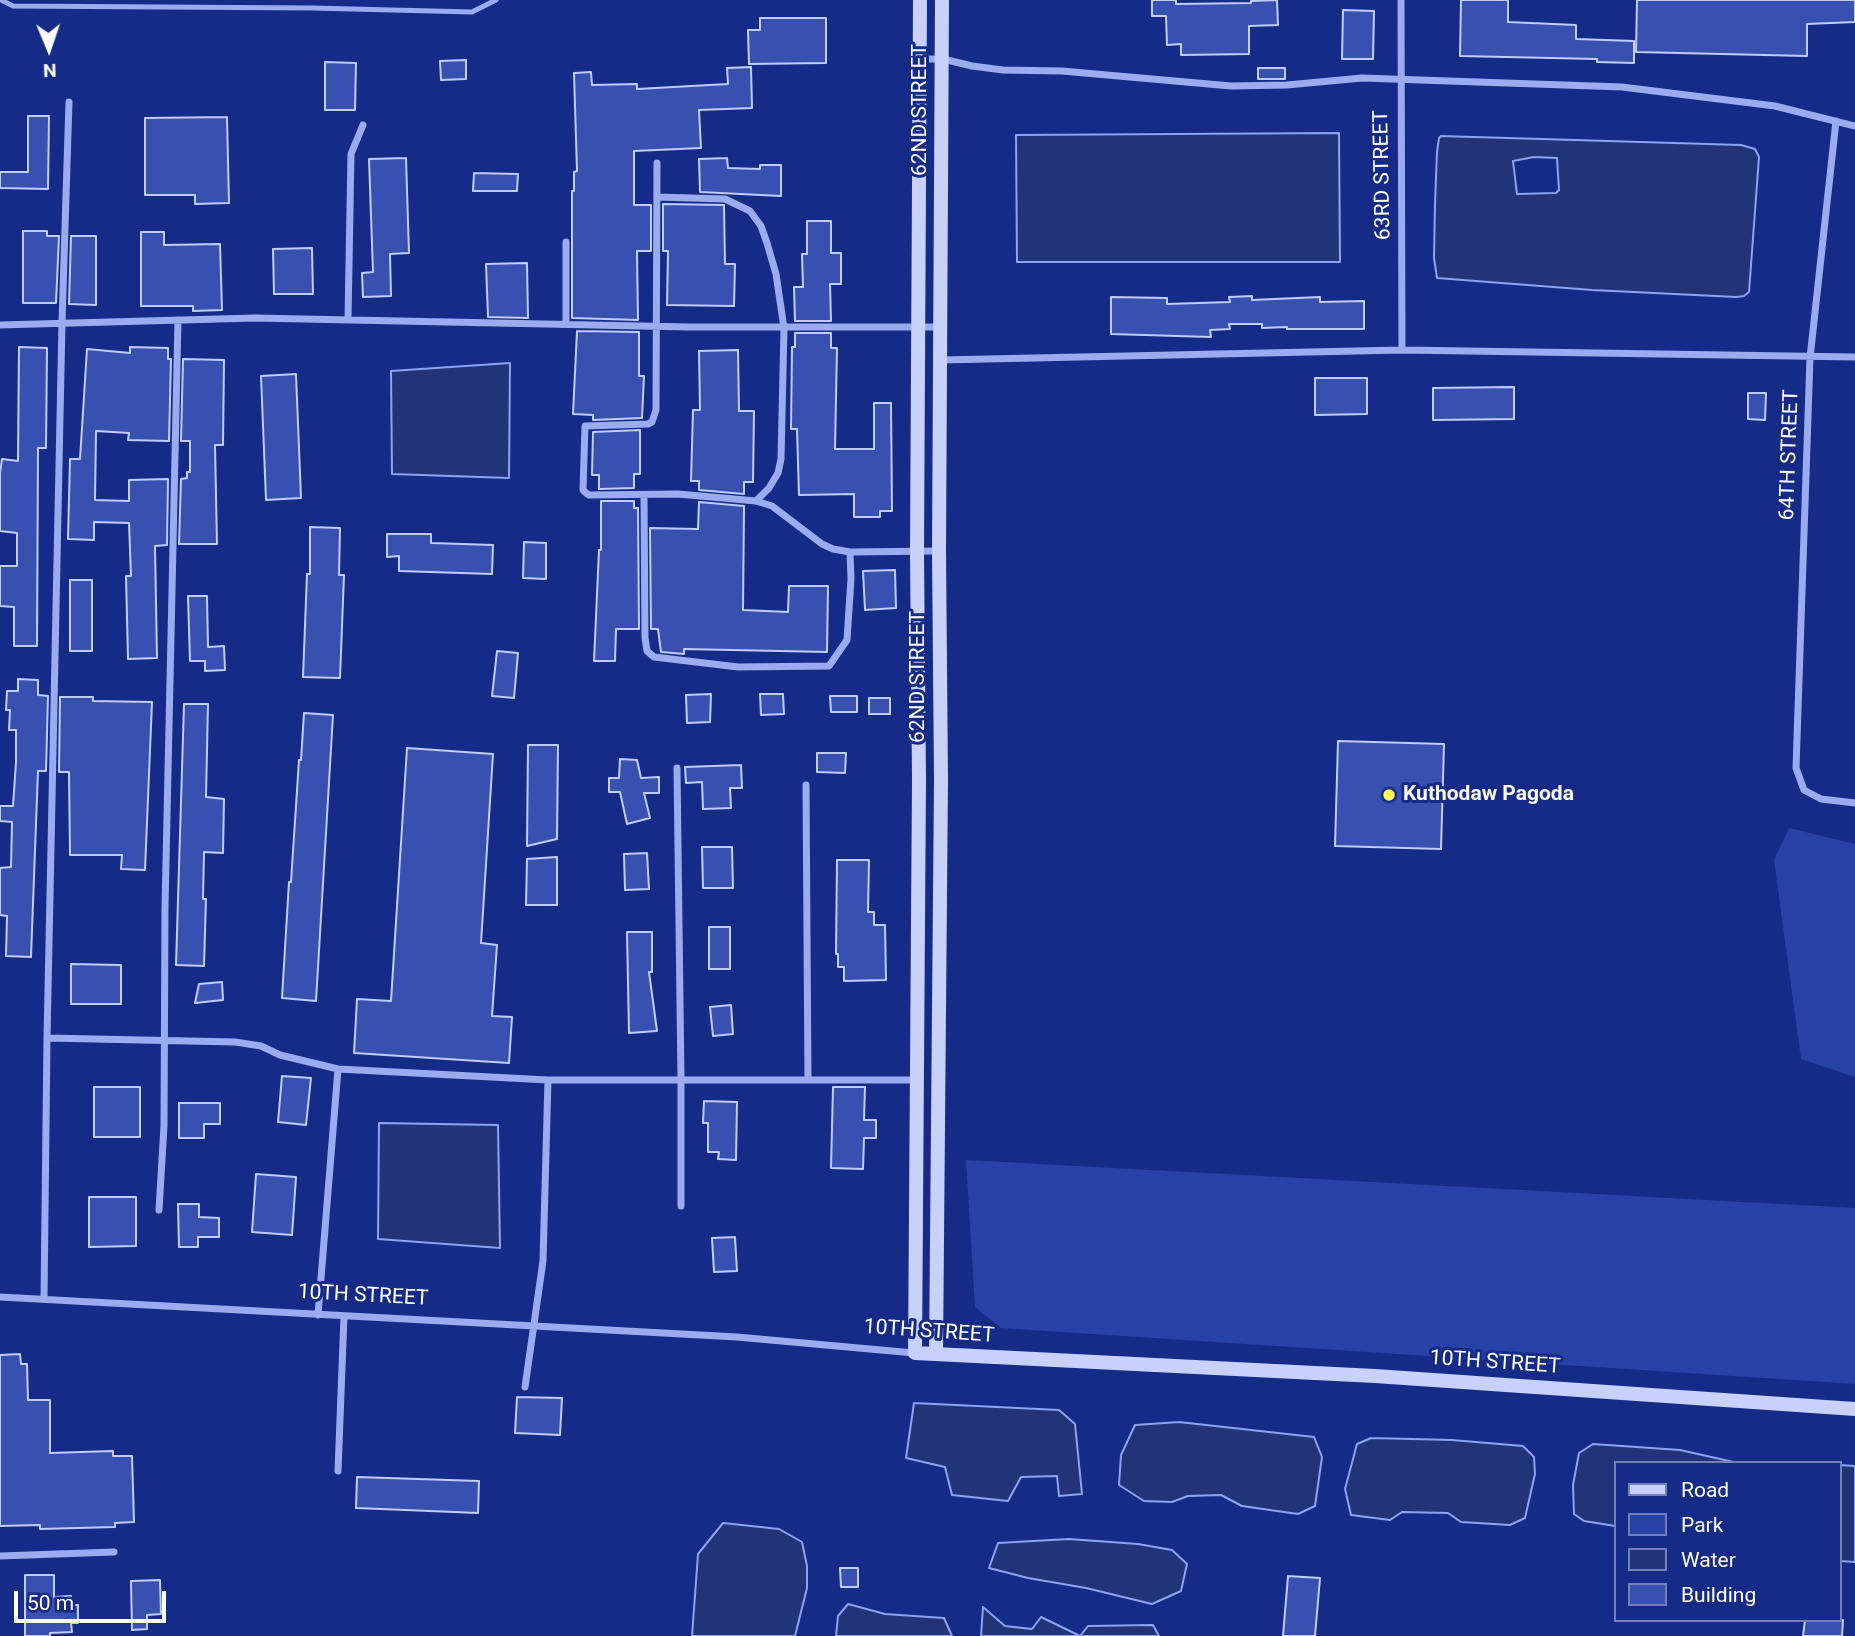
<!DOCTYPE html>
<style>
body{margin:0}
#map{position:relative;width:1855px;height:1636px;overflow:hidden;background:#152b87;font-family:Roboto,sans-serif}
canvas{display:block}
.legend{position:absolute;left:1614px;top:1461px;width:228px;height:161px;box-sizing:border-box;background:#152b87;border:2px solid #7380b7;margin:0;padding:9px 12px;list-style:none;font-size:21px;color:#fff}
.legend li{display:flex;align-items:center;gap:14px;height:35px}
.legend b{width:35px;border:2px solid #7380b7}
.north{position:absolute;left:14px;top:14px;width:70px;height:70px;-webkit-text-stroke:5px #152b87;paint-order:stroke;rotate:178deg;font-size:19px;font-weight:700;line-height:28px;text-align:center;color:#fff}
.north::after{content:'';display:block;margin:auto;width:24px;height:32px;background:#fff;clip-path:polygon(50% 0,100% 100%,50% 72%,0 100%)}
.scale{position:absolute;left:14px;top:1591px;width:152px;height:32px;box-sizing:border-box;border:4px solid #fff;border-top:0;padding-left:9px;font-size:21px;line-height:24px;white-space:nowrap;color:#fff;-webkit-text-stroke:5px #152b87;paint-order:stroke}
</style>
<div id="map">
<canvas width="1855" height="1636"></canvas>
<ul class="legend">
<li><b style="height:9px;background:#c7d1fa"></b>Road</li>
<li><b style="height:19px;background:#2741a6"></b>Park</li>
<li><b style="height:19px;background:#223378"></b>Water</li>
<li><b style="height:19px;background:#3850af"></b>Building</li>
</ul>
<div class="north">N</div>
<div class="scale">50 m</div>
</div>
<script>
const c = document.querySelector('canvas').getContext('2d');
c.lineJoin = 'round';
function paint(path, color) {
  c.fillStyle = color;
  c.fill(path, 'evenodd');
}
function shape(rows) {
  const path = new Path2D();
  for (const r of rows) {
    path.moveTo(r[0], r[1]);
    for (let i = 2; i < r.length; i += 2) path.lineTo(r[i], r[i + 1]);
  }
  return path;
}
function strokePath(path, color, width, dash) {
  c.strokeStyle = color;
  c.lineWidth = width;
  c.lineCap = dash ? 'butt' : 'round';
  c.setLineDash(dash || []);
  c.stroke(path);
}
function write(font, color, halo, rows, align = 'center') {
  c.font = font + ' Roboto,sans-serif';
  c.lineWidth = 6;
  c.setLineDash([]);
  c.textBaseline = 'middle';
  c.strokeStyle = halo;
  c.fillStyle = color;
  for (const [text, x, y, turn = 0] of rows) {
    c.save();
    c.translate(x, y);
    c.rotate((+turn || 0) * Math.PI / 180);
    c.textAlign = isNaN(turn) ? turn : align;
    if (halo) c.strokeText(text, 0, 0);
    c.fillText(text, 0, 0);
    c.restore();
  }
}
paint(shape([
 [1789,828,1855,844,1855,1077,1801,1059,1774,860],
 [966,1160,1855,1208,1855,1384,1001,1328,975,1307]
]), '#2741a6');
const water = shape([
 [1339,133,1340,262,1017,262,1016,135,1339,133],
 [1441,136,1741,145,1755,149,1759,157,1749,292,1744,296,1736,297,1592,290,1437,278,1434,258,1435,203,1437,152,1439,138,1441,136],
 [1534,157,1557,158,1559,190,1556,193,1517,194,1513,161,1534,157],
 [510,363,509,478,392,474,391,371,510,363],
 [379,1123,498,1125,500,1248,378,1239,379,1123],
 [914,1403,1059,1410,1075,1424,1082,1494,1059,1496,1057,1476,1021,1477,1008,1501,952,1495,945,1467,906,1458,914,1403],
 [1179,1422,1314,1437,1322,1457,1315,1506,1298,1514,1242,1506,1221,1495,1188,1496,1172,1502,1144,1501,1119,1485,1121,1455,1135,1425,1179,1422],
 [1371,1438,1452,1440,1523,1446,1534,1457,1535,1474,1525,1518,1510,1525,1461,1522,1448,1513,1402,1512,1390,1520,1351,1515,1345,1489,1357,1444,1371,1438],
 [1593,1444,1680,1450,1738,1463,1615,1463,1615,1526,1584,1521,1574,1514,1573,1485,1579,1453,1593,1444],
 [1839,1465,1855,1466,1855,1562,1839,1561,1839,1465],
 [723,1523,779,1529,802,1542,807,1566,807,1588,795,1636,692,1636,698,1554,723,1523],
 [1069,1539,1138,1544,1172,1550,1187,1564,1181,1591,1152,1604,1086,1588,1028,1578,989,1568,998,1543,1069,1539],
 [848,1604,885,1614,944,1618,952,1636,836,1636,838,1616,848,1604],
 [983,1607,1005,1626,1032,1629,1041,1617,1080,1636,1088,1626,1153,1625,1159,1636,981,1636,983,1607]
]);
paint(water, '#223378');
strokePath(water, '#8ca2f2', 2);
const building = shape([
 [1152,0,1176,0,1176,4,1251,3,1251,1,1277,0,1278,25,1249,26,1249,54,1181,55,1181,44,1167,45,1166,16,1152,16,1152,0],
 [1461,0,1508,0,1508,22,1576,25,1576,39,1634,41,1634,63,1597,62,1597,59,1460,56,1461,0],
 [1637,0,1855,0,1855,22,1807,24,1807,56,1636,52,1637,0],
 [1343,10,1374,11,1373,59,1342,59,1343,10],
 [760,18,826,18,826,63,749,64,748,30,760,30,760,18],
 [466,60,466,79,441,80,440,61,466,60],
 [325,62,356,63,355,110,325,110,325,62],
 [751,67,752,108,699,110,701,148,634,151,634,205,651,205,651,251,637,251,638,320,572,318,572,191,574,191,574,172,577,171,574,73,591,72,592,85,637,84,637,89,728,84,727,68,751,67],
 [1258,68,1285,68,1285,79,1258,79,1258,68],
 [28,116,49,116,48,189,0,188,0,172,28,172,28,116],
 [227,117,229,203,195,204,195,195,145,195,145,118,227,117],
 [406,158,409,253,390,254,391,296,363,297,362,273,373,272,369,159,406,158],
 [727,158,728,168,760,169,760,165,781,165,781,196,700,192,699,159,727,158],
 [474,173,518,174,517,191,473,191,474,173],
 [663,204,724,205,725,264,735,264,734,306,667,305,668,251,663,251,663,204],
 [807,221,831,221,831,253,841,253,841,284,830,284,831,321,795,321,794,287,803,287,802,254,807,254,807,221],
 [23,231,47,231,47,236,59,236,56,303,23,303,23,231],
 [141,232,164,232,164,245,220,244,222,310,193,311,193,306,141,306,141,232],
 [71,236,96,236,96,305,69,304,71,236],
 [312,248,313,294,274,294,273,249,312,248],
 [527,263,528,318,488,317,486,264,527,263],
 [1252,296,1252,300,1320,297,1320,302,1364,301,1364,329,1287,329,1287,327,1262,328,1262,324,1229,324,1230,329,1210,330,1211,337,1111,334,1111,297,1167,298,1167,304,1230,302,1229,297,1252,296],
 [577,331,639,332,639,376,644,376,642,418,593,420,593,415,573,414,577,331],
 [795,333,831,333,831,348,837,348,835,449,874,449,874,403,891,403,892,511,880,511,880,517,854,517,854,494,799,495,797,429,791,429,792,347,795,347,795,333],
 [19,347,47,348,46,448,38,448,37,646,14,646,14,607,0,606,0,566,17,566,17,533,0,531,0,473,2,459,18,461,19,347],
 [130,347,168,348,168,359,171,359,169,441,128,440,129,433,96,431,95,500,129,501,129,480,168,479,167,545,155,546,157,658,128,659,126,576,131,576,129,523,94,522,94,540,68,539,70,459,80,459,87,349,130,353,130,347],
 [738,350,739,411,754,411,753,482,744,482,744,494,699,490,699,481,691,481,693,410,700,410,699,351,738,350],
 [183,359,224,360,223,445,215,445,217,544,179,544,181,479,187,478,187,472,190,472,190,441,181,441,183,359],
 [296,374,301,498,266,500,261,376,296,374],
 [1315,378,1367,378,1367,414,1315,415,1315,378],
 [1514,387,1514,419,1433,420,1433,388,1514,387],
 [1748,393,1766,393,1765,420,1748,419,1748,393],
 [640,430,640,474,634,474,634,488,599,489,599,475,592,475,593,432,640,430],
 [601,501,634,501,634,508,638,508,639,629,616,629,615,661,594,661,599,550,601,550,601,501],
 [699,502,744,506,743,610,788,612,789,586,828,586,827,652,684,649,684,654,661,652,658,629,651,629,650,528,698,529,699,502],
 [310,527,340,528,339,575,344,575,340,678,303,677,307,574,310,574,310,527],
 [387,534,431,534,431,543,493,545,492,574,399,571,399,556,387,557,387,534],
 [524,542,546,543,546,579,523,578,524,542],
 [895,570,896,608,865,610,863,571,895,570],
 [70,580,92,580,92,651,70,651,70,580],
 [188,596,207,596,208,647,224,646,225,670,205,671,205,661,190,661,188,596],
 [497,651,518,653,514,698,492,696,497,651],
 [18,679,38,680,38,695,48,696,46,771,38,771,31,957,6,956,7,916,0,915,0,868,11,867,12,822,0,821,0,806,13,806,16,762,16,730,9,730,10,710,6,710,7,691,18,691,18,679],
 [711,694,710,722,687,723,686,695,711,694],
 [760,694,783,694,784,714,761,715,760,694],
 [830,696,857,696,857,712,831,712,830,696],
 [60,697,93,697,93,701,152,702,145,870,121,869,122,855,70,855,69,772,59,772,60,697],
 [869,698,890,698,890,714,869,714,869,698],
 [184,704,208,704,206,797,224,799,223,853,204,852,203,899,206,899,204,966,176,965,184,704],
 [304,713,333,715,316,1001,282,998,289,882,291,882,299,760,301,760,304,713],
 [1338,741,1444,744,1441,849,1335,846,1338,741],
 [528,745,558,745,557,839,527,846,528,745],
 [407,748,493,754,481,943,497,945,492,1016,512,1017,509,1063,354,1053,357,999,391,1001,407,748],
 [817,753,846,753,845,773,817,772,817,753],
 [620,759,637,760,641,778,659,777,659,793,644,793,650,818,627,824,620,792,609,792,609,778,619,778,620,759],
 [741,765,742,788,730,788,731,808,703,809,702,782,686,783,685,767,741,765],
 [702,847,732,847,733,888,703,888,702,847],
 [647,853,649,889,625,890,624,854,647,853],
 [557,857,557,905,526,905,527,859,557,857],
 [837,860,869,860,868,912,874,912,874,925,885,925,886,980,844,981,844,967,838,967,838,954,836,954,837,860],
 [709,927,730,927,730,969,709,969,709,927],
 [627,932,652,932,652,972,649,972,657,1031,629,1033,627,932],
 [71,964,121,965,121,1004,71,1004,71,964],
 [222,982,223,1000,195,1003,199,984,222,982],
 [731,1005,733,1034,713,1036,710,1007,731,1005],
 [282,1076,311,1078,306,1125,278,1122,282,1076],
 [94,1087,140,1087,140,1137,94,1137,94,1087],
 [833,1087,865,1087,864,1120,876,1120,876,1138,864,1138,863,1169,831,1168,833,1087],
 [704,1101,737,1102,736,1160,718,1159,719,1152,708,1152,708,1123,703,1123,704,1101],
 [179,1103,220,1103,220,1124,204,1124,204,1138,179,1138,179,1103],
 [256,1174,296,1177,292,1235,252,1232,256,1174],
 [89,1197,136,1197,136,1246,89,1247,89,1197],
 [178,1204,199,1204,199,1217,219,1218,219,1237,198,1237,198,1247,179,1247,178,1204],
 [735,1237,737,1271,714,1272,712,1238,735,1237],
 [20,1354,21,1364,27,1364,28,1400,50,1400,50,1453,113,1451,113,1456,132,1456,134,1522,115,1523,115,1527,40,1529,40,1525,0,1526,0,1355,20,1354],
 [517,1397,562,1398,560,1435,515,1433,517,1397],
 [357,1477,479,1481,478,1513,356,1508,357,1477],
 [840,1568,858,1568,858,1587,841,1587,840,1568],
 [25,1575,54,1575,54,1597,71,1596,71,1605,78,1605,78,1623,71,1623,72,1632,50,1633,50,1636,25,1636,25,1575],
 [1288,1576,1320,1578,1315,1636,1283,1636,1288,1576],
 [160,1580,161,1614,147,1615,147,1629,132,1630,131,1581,160,1580],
 [1805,1620,1843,1620,1842,1636,1803,1636,1805,1620]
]);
paint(building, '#3850af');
strokePath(building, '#c0ccfb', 2);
strokePath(shape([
 [1,0,13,6,312,8,472,12,496,0]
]), '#9aacef', 5);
strokePath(shape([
 [1401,0,1402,350],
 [921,59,943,59,972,66,1003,70,1062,71,1231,86,1287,85,1362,78,1622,87,1775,106,1855,126],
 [1836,121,1810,358,1796,768,1804,790,1821,799,1855,803],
 [657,163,656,410,652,422,648,424,585,426,583,490,586,493,589,495,678,494,756,501,772,506,822,544,833,549,850,552,939,551],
 [657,197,725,199,750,211,761,226,767,243,776,274,784,328,781,459,778,473,769,488,756,501],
 [566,242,566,323],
 [348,319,351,154,363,125],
 [0,325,255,318,689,327,940,327],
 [941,360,1402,350,1855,357],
 [644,495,645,638,647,651,654,657,738,667,829,666,847,640,851,579,850,552],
 [677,768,681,1080,681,1206],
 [806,785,808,1080],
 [47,1038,235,1042,261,1046,280,1055,338,1069,548,1080,916,1080],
 [159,1210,164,1126,165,907,178,320],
 [0,1297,737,1337,914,1353],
 [44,1299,47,1038,62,322,69,102],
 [318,1315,338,1069],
 [525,1387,543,1261,548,1080],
 [338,1471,344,1316],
 [0,1556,114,1552]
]), '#9aacef', 7);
strokePath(shape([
 [920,0,917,551,919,780,915,1353,1375,1376,1855,1409],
 [936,1354,941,780,939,551,942,0]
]), '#c7d1fa', 14);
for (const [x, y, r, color] of [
 [1389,795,7,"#fff757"]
]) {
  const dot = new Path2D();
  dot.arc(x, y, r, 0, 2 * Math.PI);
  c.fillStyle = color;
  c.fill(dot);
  strokePath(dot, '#152b87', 2.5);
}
write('21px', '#fff', '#152b87', [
 ["62ND STREET",921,110,-90],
 ["63RD STREET",1383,175,-91],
 ["64TH STREET",1790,455,-88],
 ["62ND STREET",919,677,-90],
 ["10TH STREET",363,1296,3],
 ["10TH STREET",929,1332,4],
 ["10TH STREET",1495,1363,4]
]);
write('bold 21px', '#fff', '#152b87', [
 ["Kuthodaw Pagoda",1403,795]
], 'left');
</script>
